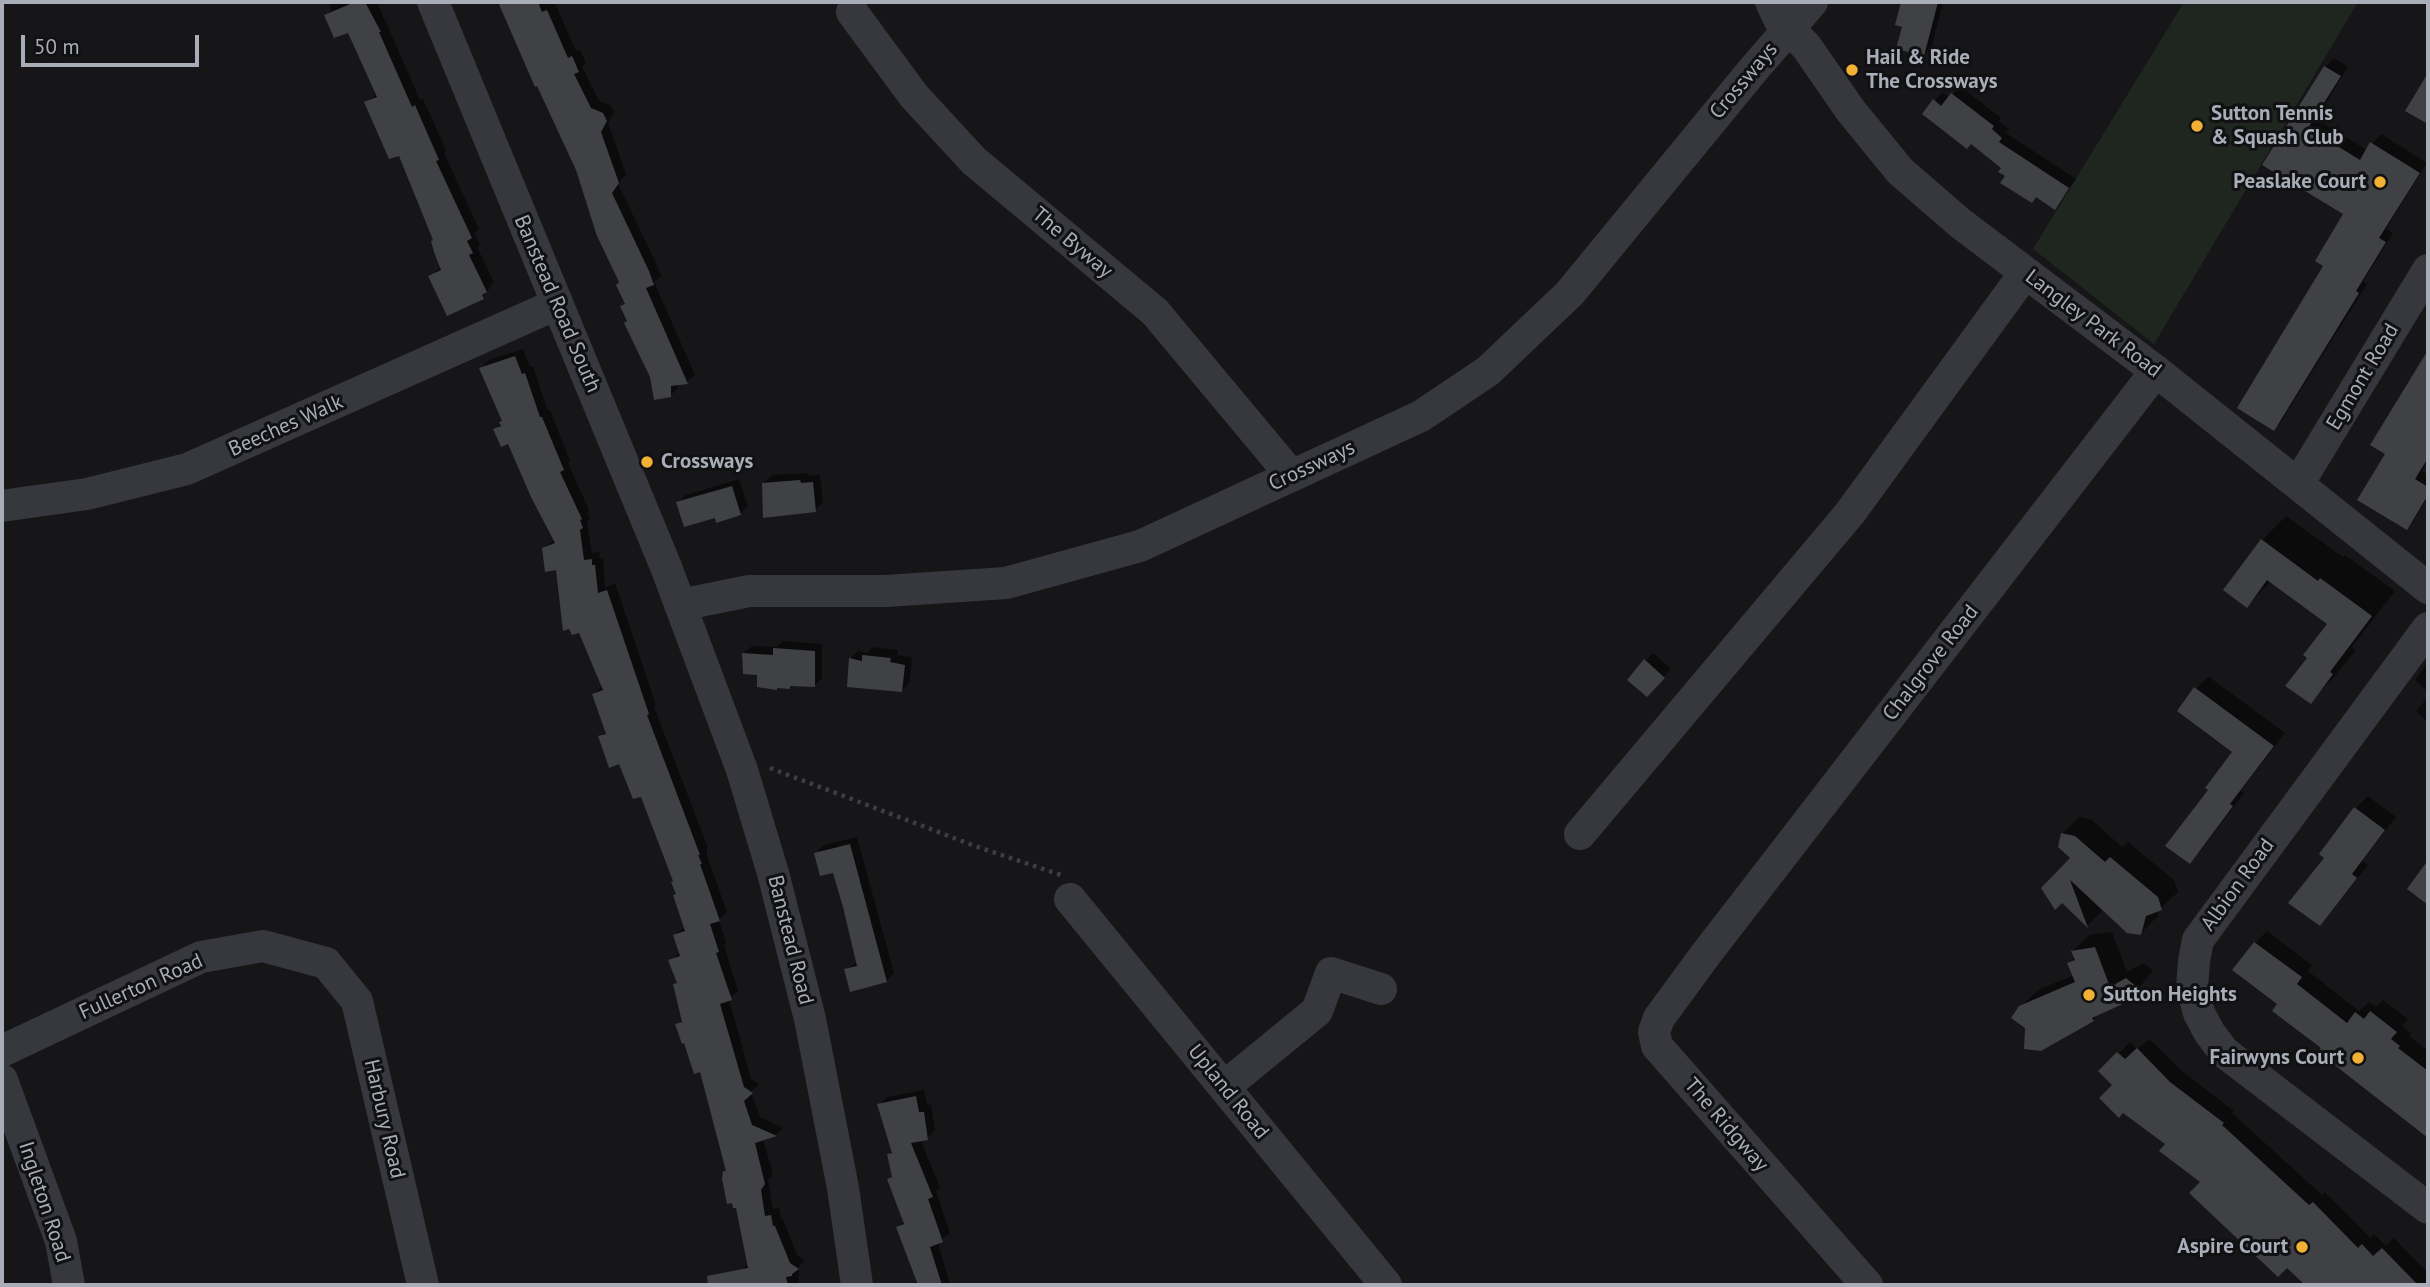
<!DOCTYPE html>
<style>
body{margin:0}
#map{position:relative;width:2430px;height:1287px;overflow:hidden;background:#161618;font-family:"PT Sans",sans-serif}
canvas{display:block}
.frame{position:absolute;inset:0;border:4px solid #a8adb8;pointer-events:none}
.scale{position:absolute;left:21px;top:35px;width:178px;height:32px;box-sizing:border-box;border:4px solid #a8adb8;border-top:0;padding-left:9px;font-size:21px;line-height:24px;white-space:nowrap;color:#a8adb8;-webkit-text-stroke:5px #111113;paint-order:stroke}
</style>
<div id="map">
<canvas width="2430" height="1287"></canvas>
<div class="frame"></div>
<div class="scale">50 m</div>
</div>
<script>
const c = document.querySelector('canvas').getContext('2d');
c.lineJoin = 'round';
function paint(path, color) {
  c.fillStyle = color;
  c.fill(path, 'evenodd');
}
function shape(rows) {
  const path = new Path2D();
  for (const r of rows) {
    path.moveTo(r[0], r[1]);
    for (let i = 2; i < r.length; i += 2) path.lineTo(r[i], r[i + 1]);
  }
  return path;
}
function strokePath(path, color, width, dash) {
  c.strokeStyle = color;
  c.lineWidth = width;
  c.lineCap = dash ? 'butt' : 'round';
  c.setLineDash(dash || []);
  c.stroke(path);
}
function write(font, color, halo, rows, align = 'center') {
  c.font = font + ' "PT Sans",sans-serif';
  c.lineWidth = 6;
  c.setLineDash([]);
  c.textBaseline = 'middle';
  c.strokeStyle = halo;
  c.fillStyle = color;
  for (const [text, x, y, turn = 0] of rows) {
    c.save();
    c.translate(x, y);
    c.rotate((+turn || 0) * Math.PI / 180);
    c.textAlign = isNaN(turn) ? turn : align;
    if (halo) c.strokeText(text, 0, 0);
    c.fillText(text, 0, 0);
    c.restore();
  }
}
paint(shape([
 [2184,2,2358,2,2154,344,2033,249]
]), '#1e261f');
paint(shape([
 [329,2,377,2,420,100,423,99,446,150,444,153,479,229,474,233,480,244,477,247,494,282,483,297,430,276,442,266,435,240,400,153,367,103,377,94,349,31,326,16,331,10],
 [496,2,548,2,550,5,555,3,576,51,580,50,586,63,582,67,599,101,610,105,614,112,608,123,626,174,618,184,656,263,661,276,654,282,695,375,687,382,678,384,678,388,670,396,652,377,622,306,626,302,621,282,577,169,501,5,498,6],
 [1903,2,1943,2,1932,46,1924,54,1904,26,1897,24],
 [2334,58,2348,67,2316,119,2367,150,2381,134,2427,163,2386,229,2393,233,2363,282,2367,284,2282,420,2273,429,2325,265,2346,213,2265,165,2325,67],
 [1960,86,2001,118,1999,121,2009,129,2006,133,2076,179,2054,207,2007,176,2003,167,1971,142,1925,113,1942,92,1950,98],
 [523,349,530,367,533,367,548,411,550,410,570,461,568,463,589,510,587,512,590,519,587,522,592,553,600,552,599,558,603,558,605,587,615,583,656,705,654,707,707,845,707,856,727,912,719,920,726,943,724,945,738,991,729,999,751,1079,759,1084,751,1092,760,1117,783,1128,776,1135,763,1139,773,1174,768,1180,773,1209,779,1208,781,1219,783,1219,797,1255,805,1260,799,1266,799,1285,744,1285,742,1270,748,1264,737,1206,725,1172,728,1169,701,1070,677,1025,683,1019,675,985,678,981,670,961,680,952,675,935,685,927,675,881,642,795,601,737,607,731,594,694,602,686,558,568,544,548,555,539,509,442,495,430,503,420,481,368,489,360],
 [2428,351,2428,460,2422,471,2428,475,2428,497,2414,520,2406,528,2387,454,2372,444],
 [808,473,808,476,820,475,823,502,815,510,764,483,772,475],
 [739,479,748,506,740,514,716,516,678,503,686,495],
 [2286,516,2343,557,2345,555,2395,591,2352,647,2356,650,2334,677,2310,701,2309,658,2329,623,2271,581,2247,606,2225,590,2262,540],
 [783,641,822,644,822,678,814,686,792,685,789,687,759,673,744,653,752,646,776,647],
 [872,647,898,650,897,655,912,657,910,682,902,690,850,659,858,651,867,653],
 [1653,653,1671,669,1655,687,1645,661],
 [2428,662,2428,692,2415,680],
 [2208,676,2285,733,2241,791,2244,793,2202,849,2190,861,2210,790,2234,752,2196,689],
 [2428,697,2428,722,2416,711],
 [2368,796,2396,817,2362,861,2368,865,2320,924,2326,857,2321,853,2356,808],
 [2079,817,2092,820,2122,847,2128,842,2174,880,2178,892,2159,910,2157,917,2141,933,2104,909,2088,925,2063,900,2072,858,2062,834],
 [857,837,894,973,886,981,846,970,858,961,834,870,816,853,824,845],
 [2267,931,2312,965,2308,971,2359,1011,2369,1002,2376,1007,2383,1000,2408,1019,2402,1026,2411,1033,2409,1036,2428,1051,2428,1135,2320,1051,2323,1047,2280,1004,2255,943],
 [2112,932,2127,972,2144,963,2153,970,2143,983,2126,1000,2100,1012,2093,1020,2027,1027,2021,1007,2038,990,2074,975,2069,963,2075,957,2073,951,2089,935],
 [2149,1039,2182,1071,2234,1111,2232,1113,2322,1195,2325,1192,2370,1238,2374,1234,2386,1246,2394,1238,2428,1273,2428,1285,2323,1285,2202,1182,2167,1144,2123,1111,2115,1085,2101,1071,2130,1042,2137,1049],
 [924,1090,927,1104,931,1105,935,1130,927,1138,920,1139,940,1187,936,1191,950,1233,938,1242,950,1285,913,1285,918,1280,898,1227,905,1220,889,1180,893,1175,889,1154,893,1150,879,1105,887,1097]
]), '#0007');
paint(shape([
 [355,2,365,2,381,32,379,32,412,107,415,105,439,160,436,161,472,238,467,241,473,253,469,255,487,292,482,295,484,299,447,316,428,276,441,270,434,252,431,241,433,240,399,156,389,159,364,102,377,97,348,33,334,38,324,15],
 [498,2,538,2,542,12,547,10,568,58,572,56,579,72,574,74,591,108,603,113,607,121,601,132,619,183,612,193,649,271,654,285,646,288,688,384,671,386,671,397,654,400,650,377,624,323,627,321,620,306,625,304,616,285,619,282,597,236,576,170,537,86,535,87],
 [1901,2,1938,2,1924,56,1896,49,1902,27,1895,25],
 [2324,66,2341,76,2308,128,2360,160,2370,142,2420,173,2379,238,2386,242,2356,291,2359,293,2274,431,2237,408,2323,266,2315,261,2343,214,2262,165],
 [2428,73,2428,124,2405,111],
 [1951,93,1994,126,1992,129,2002,138,1999,142,2069,188,2055,210,2036,197,2032,203,2000,183,2005,176,1998,172,2001,168,1971,144,1967,149,1922,114,1933,99,1941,106],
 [2428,350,2428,458,2415,479,2428,487,2428,495,2407,530,2357,500,2385,454,2370,445],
 [515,356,522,374,525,373,540,417,542,417,564,470,560,472,582,519,580,520,583,528,580,530,584,560,592,559,592,565,595,565,598,593,607,590,649,714,647,715,700,855,698,855,702,864,700,864,720,921,710,924,719,952,716,953,732,1000,720,1004,744,1087,753,1093,744,1101,752,1125,777,1136,755,1143,765,1184,761,1190,765,1216,771,1215,773,1226,775,1226,790,1263,799,1269,792,1274,792,1276,786,1277,788,1285,708,1285,707,1276,748,1268,736,1208,733,1208,732,1203,727,1204,722,1179,723,1171,726,1171,700,1072,694,1074,684,1043,682,1044,675,1024,682,1022,673,984,677,983,668,960,680,956,673,935,685,931,673,895,676,894,671,882,673,881,641,797,633,799,619,764,609,768,598,736,606,734,592,694,603,690,579,633,572,635,569,629,563,631,556,570,545,572,542,548,555,543,531,497,508,444,501,447,493,429,501,426,499,422,502,421,479,368],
 [800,480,801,483,813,482,816,512,763,518,762,483],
 [732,486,741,515,716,523,715,518,684,527,676,502],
 [2261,539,2318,581,2320,578,2372,616,2330,672,2333,674,2311,704,2285,686,2307,658,2303,655,2327,624,2267,580,2247,608,2223,590],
 [773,648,815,651,815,687,790,686,790,689,777,688,777,690,757,687,757,675,743,674,742,653,773,655],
 [862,655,891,658,890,662,905,665,902,692,847,687,849,658,862,661],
 [1644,659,1665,678,1647,697,1627,680],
 [2194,687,2274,746,2230,804,2233,806,2190,864,2165,846,2208,790,2205,788,2232,752,2177,711],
 [2354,807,2385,830,2352,874,2357,878,2320,926,2288,903,2324,858,2319,854],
 [2061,833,2075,836,2105,862,2110,857,2158,897,2162,910,2146,916,2141,935,2127,933,2070,880,2088,928,2062,903,2055,910,2041,888,2070,858,2058,847],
 [850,844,887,982,850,992,844,969,857,966,843,907,833,873,820,876,814,853],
 [2428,860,2428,905,2407,889],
 [2254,942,2302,977,2297,984,2347,1023,2355,1012,2364,1019,2370,1011,2397,1032,2391,1039,2400,1046,2398,1048,2428,1071,2428,1138,2318,1052,2321,1048,2272,1011,2277,1004,2232,970],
 [2095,947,2110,987,2126,978,2138,988,2127,1002,2092,1018,2094,1021,2041,1051,2024,1049,2025,1028,2011,1018,2019,1006,2075,982,2067,963,2075,960,2071,951],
 [2137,1048,2170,1082,2224,1123,2222,1125,2309,1205,2313,1202,2358,1248,2362,1244,2373,1256,2382,1248,2418,1285,2305,1285,2287,1268,2278,1277,2189,1193,2200,1182,2159,1151,2165,1144,2123,1113,2119,1118,2099,1098,2112,1085,2098,1071,2117,1052,2125,1059],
 [916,1096,919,1112,924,1112,928,1140,911,1143,933,1197,928,1199,943,1242,930,1247,942,1285,918,1285,896,1227,904,1224,887,1179,892,1177,887,1154,892,1153,877,1104]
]), '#404145');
strokePath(shape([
 [770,768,975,846,1061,875]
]), '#3d3f44', 4.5, [3.5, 5]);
strokePath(shape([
 [433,2,666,567,742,770,773,873,810,1019,843,1188,857,1285],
 [1771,2,1780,21,1806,46,1851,111,1900,171,1960,223,2156,371,2428,588],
 [852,12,914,96,974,161,1155,312,1291,475],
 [2298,484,2428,270],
 [2,506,87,494,187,469,557,304],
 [680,605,749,591,886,591,1006,583,1140,546,1421,416,1488,371,1570,293,1753,70,1812,2],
 [2428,628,2198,940,2194,961,2192,988,2199,1013,2209,1032,2224,1052,2428,1208],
 [1580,834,1850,513,2025,273],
 [1070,899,1386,1285],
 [2,1051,201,957,263,946,326,963,357,1001,423,1285],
 [2,1080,61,1241,69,1285],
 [1224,1087,1317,1011,1331,973,1381,989],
 [1867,1285,1657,1046,1654,1032,1659,1018,1706,954,2156,371]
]), '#37383d', 32);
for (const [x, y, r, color] of [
 [1852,70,7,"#f2b134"],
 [2197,126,7,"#f2b134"],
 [2380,182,7,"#f2b134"],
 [647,462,7,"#f2b134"],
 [2089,995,7,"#f2b134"],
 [2358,1058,7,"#f2b134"],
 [2302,1247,7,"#f2b134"]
]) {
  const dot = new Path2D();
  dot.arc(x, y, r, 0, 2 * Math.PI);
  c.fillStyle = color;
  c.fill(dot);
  strokePath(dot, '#111113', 2.5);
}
write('bold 21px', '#a8adb8', '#111113', [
 ["Hail & Ride",1866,58],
 ["The Crossways",1866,82],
 ["Sutton Tennis",2211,114],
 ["& Squash Club",2211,138],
 ["Peaslake Court",2366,182,"right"],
 ["Crossways",661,462],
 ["Sutton Heights",2103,995],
 ["Fairwyns Court",2344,1058,"right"],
 ["Aspire Court",2288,1247,"right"]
], 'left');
write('21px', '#a8adb8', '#111113', [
 ["Crossways",1744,81,-50],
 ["The Byway",1072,243,40],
 ["Banstead Road South",557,304,67],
 ["Langley Park Road",2093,324,37],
 ["Egmont Road",2363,377,-59],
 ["Beeches Walk",286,426,-24],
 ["Crossways",1312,466,-25],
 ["Chalgrove Road",1931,663,-52],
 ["Albion Road",2238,885,-54],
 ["Banstead Road",790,940,76],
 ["Fullerton Road",141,987,-24],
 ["Upland Road",1228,1092,51],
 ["Harbury Road",384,1119,77],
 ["The Ridgway",1726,1125,49],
 ["Ingleton Road",44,1202,72]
]);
</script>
